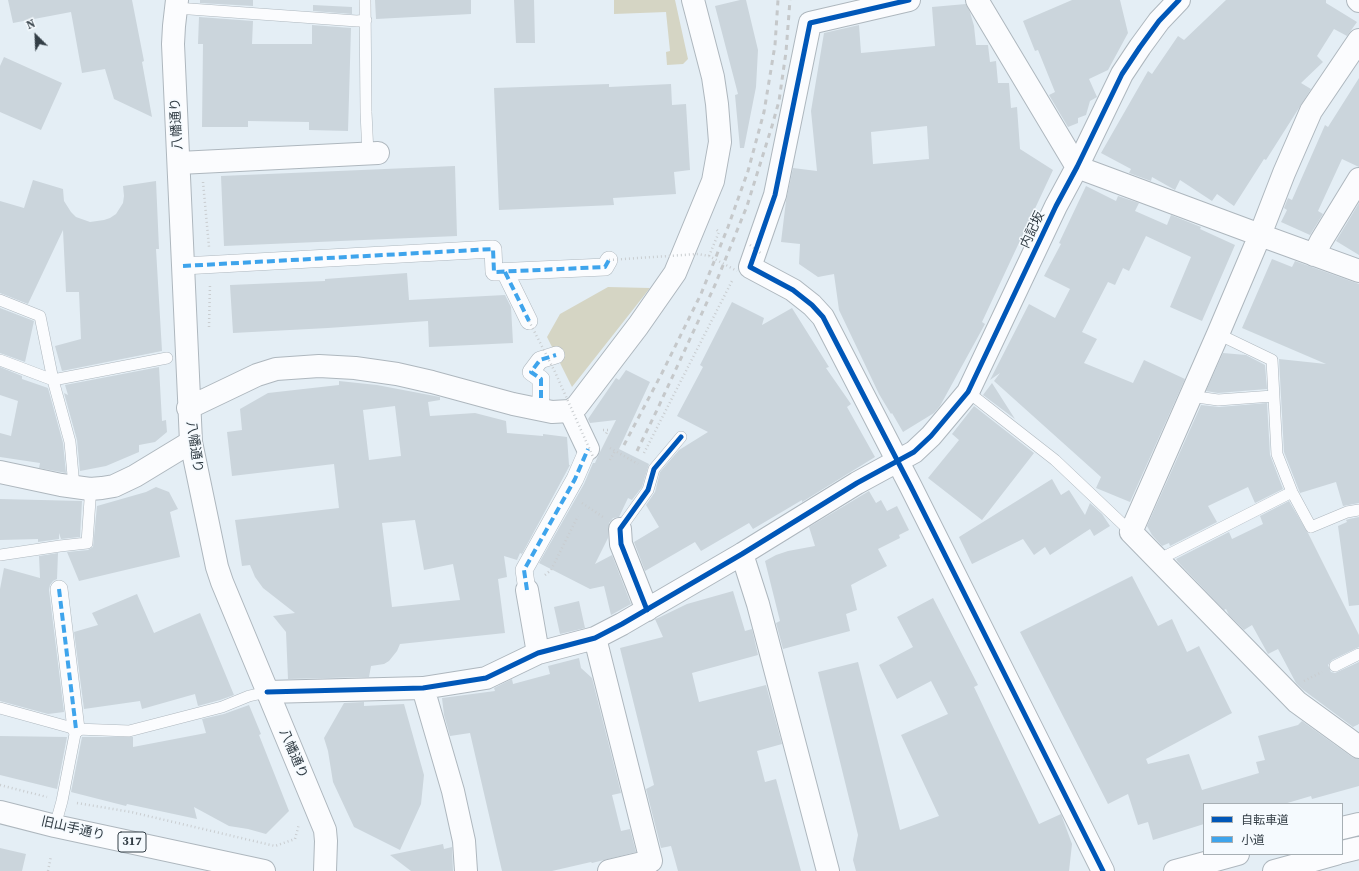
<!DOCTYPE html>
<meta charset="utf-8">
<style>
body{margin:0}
#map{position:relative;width:1359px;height:871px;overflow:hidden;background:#e4eef5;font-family:"Source Serif 4","Noto Sans JP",serif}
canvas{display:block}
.legend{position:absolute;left:1203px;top:803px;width:140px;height:52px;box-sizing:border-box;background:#f5fafe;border:1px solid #a7afb4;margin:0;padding:5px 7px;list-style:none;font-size:12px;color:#333e46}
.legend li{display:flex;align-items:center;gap:8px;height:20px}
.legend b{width:20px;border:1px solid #a7afb4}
.north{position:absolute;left:16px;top:16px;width:40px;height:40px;-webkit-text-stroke:3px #f5fafe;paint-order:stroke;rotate:336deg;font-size:11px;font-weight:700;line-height:16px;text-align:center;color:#333e46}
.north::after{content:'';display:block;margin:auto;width:14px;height:18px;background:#333e46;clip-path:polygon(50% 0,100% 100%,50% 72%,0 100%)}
</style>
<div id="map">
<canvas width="1359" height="871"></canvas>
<ul class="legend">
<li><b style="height:5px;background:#0057b8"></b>自転車道</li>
<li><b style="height:5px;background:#3ea4ec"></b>小道</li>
</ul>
<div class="north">N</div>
</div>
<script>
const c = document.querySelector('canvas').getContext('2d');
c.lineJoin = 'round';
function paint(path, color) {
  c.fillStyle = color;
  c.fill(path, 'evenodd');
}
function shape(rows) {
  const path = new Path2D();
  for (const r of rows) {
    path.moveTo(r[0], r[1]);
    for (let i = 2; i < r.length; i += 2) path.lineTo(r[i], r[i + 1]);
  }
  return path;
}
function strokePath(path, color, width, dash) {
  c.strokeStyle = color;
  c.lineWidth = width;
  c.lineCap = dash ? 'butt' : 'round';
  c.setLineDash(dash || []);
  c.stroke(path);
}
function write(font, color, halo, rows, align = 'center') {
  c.font = font + ' "Source Serif 4","Noto Sans JP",serif';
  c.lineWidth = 3;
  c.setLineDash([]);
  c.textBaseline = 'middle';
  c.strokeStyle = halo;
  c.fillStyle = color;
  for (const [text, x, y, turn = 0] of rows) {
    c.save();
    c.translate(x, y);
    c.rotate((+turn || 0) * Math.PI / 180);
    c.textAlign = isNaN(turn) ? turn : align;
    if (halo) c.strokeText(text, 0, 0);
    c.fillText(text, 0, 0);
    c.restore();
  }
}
paint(shape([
 [614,0,675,0,688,59,683,64,667,65,666,52,670,51,666,12,614,14],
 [608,287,650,288,572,387,547,337,560,314]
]), '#d5d5c4');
paint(shape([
 [8,0,132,0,144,61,142,62,152,117,114,99,105,69,82,73,71,12,13,23],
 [200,0,253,0,253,6,200,3],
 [375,0,471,0,471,14,376,19],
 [514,0,534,0,535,43,516,43],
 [740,0,746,0,758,50,756,87,744,148,740,148,735,95,738,94,715,6],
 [1072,0,1120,0,1128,33,1108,70,1089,79,1097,97,1090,101,1086,115,1078,118,1078,123,1068,127,1049,95,1055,92,1038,50,1035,51,1023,21],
 [1226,0,1326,0,1326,3,1357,22,1347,36,1334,29,1317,56,1323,62,1301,83,1311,89,1266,160,1264,159,1234,206,1217,194,1212,201,1180,180,1175,190,1152,177,1151,181,1129,173,1131,169,1101,153,1148,71,1152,74,1178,36,1184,40],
 [966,4,970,12,974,26,976,45,988,45,990,62,996,61,998,83,1009,83,1011,108,1017,107,1020,149,1053,170,982,322,985,324,940,406,934,413,903,432,892,413,891,414,879,394,839,310,834,274,818,277,799,264,800,244,781,242,786,201,793,168,817,171,811,111,824,33,859,25,861,53,935,46,932,7],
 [927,126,929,159,873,164,871,132],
 [313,5,352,7,352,14,313,11],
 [199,17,253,21,252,44,312,44,312,25,351,28,348,131,309,130,309,122,248,121,248,127,202,127,203,44,198,44],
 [4,57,62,83,41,130,0,112,0,66],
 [1359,78,1359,167,1342,159,1318,211,1323,214,1310,235,1281,222,1287,210,1284,208,1288,198,1292,200,1325,125,1328,127],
 [609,84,609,87,671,84,672,105,686,104,690,170,674,172,676,194,613,198,614,205,499,210,494,88],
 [455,166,457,236,224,246,221,176],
 [33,180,63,189,64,201,71,212,76,217,90,222,104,220,110,218,116,214,123,203,124,196,123,186,156,181,159,249,156,249,162,351,62,371,55,346,81,339,79,292,66,292,63,230,28,304,0,293,0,201,24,208],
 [1086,186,1116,201,1118,196,1139,203,1135,211,1167,225,1171,215,1201,227,1200,229,1235,245,1202,321,1170,307,1191,257,1146,236,1129,271,1123,268,1115,285,1108,282,1082,332,1097,339,1084,363,1133,383,1144,360,1185,379,1130,502,1096,488,1101,477,994,381,1000,373,990,380,1029,304,1055,318,1070,289,1044,276,1061,244,1059,243],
 [1359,203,1359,255,1336,241],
 [1272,259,1292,267,1295,261,1359,284,1359,503,1343,506,1336,482,1300,493,1284,452,1279,359,1326,364,1242,328],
 [407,273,409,300,505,295,511,307,513,343,429,347,428,321,328,328,233,333,230,285,325,281,325,279],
 [732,302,764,318,762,325,792,308,829,367,826,368,851,404,847,407,875,457,802,502,802,500,753,529,749,523,701,551,695,542,645,571,634,542,659,527,646,505,655,492,660,472,679,450,708,432,677,416,703,367,700,365],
 [0,308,34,321,25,362,0,353],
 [1223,353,1246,355,1265,365,1267,389,1218,393,1206,391],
 [0,367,22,376,22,379,48,388,63,443,66,473,39,468,40,463,0,457,0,433,11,436,18,401,0,395],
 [159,367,162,421,166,420,167,432,155,442,139,445,139,452,106,466,80,471,77,440,64,393,68,395,65,385],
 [626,370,650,382,619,449,649,464,642,487,632,500,628,498,619,517,613,518,609,523,608,529,608,538,595,564,612,555,631,604,611,615,604,586,590,589,539,563,584,484,593,463,595,463,598,456,616,420,590,423,588,419,616,378,619,380],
 [339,381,377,385,440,397,440,400,428,402,430,416,475,413,506,421,507,433,543,436,543,434,567,437,569,465,570,465,522,554,520,553,517,560,504,556,507,577,498,579,505,633,400,644,397,651,389,661,384,664,371,666,369,677,288,679,286,632,273,616,295,613,263,588,255,577,250,565,242,566,235,520,339,508,334,464,232,476,227,432,242,430,240,409,268,393,339,385],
 [395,406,401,456,369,460,363,410],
 [415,520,424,570,453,564,460,600,392,607,382,523],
 [992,383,1015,419,983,395],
 [1267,403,1270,455,1283,489,1255,503,1248,487,1208,506,1217,522,1170,546,1169,543,1162,546,1152,535,1147,526,1201,405,1219,407],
 [974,406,1034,453,982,520,928,478,959,440,952,434],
 [1052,479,1061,495,1069,490,1085,515,1090,503,1102,514,1110,526,1094,536,1090,529,1050,555,1045,547,1034,555,1023,539,972,564,959,537],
 [156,487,169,492,178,509,170,512,180,557,79,581,67,552,88,550,93,547,97,506,146,492],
 [869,491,876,503,881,500,887,511,897,506,909,530,899,535,900,538,878,549,887,566,851,585,857,610,846,614,850,631,783,649,776,623,780,621,765,561,776,555,788,551,815,546,809,527],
 [0,499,82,501,80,537,61,539,59,533,59,539,38,542,38,539,0,540],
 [1289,501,1308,533,1359,635,1359,647,1332,660,1328,665,1331,672,1335,673,1359,662,1359,724,1353,727,1302,689,1296,683,1278,649,1268,654,1252,625,1244,630,1229,615,1226,609,1224,610,1178,562,1176,559,1229,532,1232,539,1263,524,1260,516],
 [1359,517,1359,605,1349,606,1338,526,1347,522,1346,520,1349,519],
 [58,553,57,579,53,581,50,585,49,590,64,712,48,714,0,701,0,589,4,568,40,578,39,556],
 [1132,576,1158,626,1172,619,1187,652,1199,646,1232,713,1146,759,1148,764,1189,754,1202,790,1259,773,1256,762,1265,760,1258,736,1298,725,1302,721,1352,757,1359,759,1359,786,1312,799,1311,796,1284,804,1204,804,1204,824,1153,840,1148,822,1138,825,1128,794,1108,804,1020,632],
 [733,591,745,631,752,629,758,655,692,673,699,702,766,685,782,744,757,751,765,782,776,779,801,871,678,871,671,846,661,848,646,789,654,785,620,648,663,637,655,619,658,618,687,604],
 [137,594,154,633,200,613,234,695,220,700,198,706,195,694,142,709,140,701,84,709,74,632,98,625,92,613],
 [933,598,978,685,974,687,1039,824,1061,814,1072,844,1069,871,856,871,853,860,858,835,818,672,858,662,900,830,939,816,901,735,948,714,931,681,897,699,879,665,913,647,897,617],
 [579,601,585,628,560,634,554,607],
 [579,658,581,668,592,678,621,793,612,795,621,831,630,829,636,852,592,863,591,862,552,871,502,871,470,733,450,736,444,715,442,698,495,691,494,688,512,679,513,684,550,674,548,666],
 [364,702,364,706,404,704,424,775,421,804,400,850,354,827,333,782,328,751,324,738,344,703],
 [249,705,261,734,259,735,289,811,266,834,248,829,229,826,194,807,197,819,127,804,126,806,71,792,82,737,133,737,133,747,206,733,202,719,224,714],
 [0,736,67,737,57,789,0,775],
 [443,844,444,849,452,847,453,871,411,871,390,855],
 [0,848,26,854,22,871,0,871]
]), '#cbd5dc');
const service = shape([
 [365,0,366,112,368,154],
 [176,8,357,21,366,20],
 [0,300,40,316,53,380,70,442,74,487],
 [1218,334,1272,360,1277,454,1292,492,1311,527,1347,512,1359,510],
 [0,360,53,380,167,358],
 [968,392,1055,460,1131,532],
 [1190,396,1218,400,1273,396],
 [620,529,648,490,654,469,681,437],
 [0,555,60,546,87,543,90,500,90,489],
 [1158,560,1292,492],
 [1335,666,1359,654],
 [0,708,76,729,129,731,222,707,249,696,267,692],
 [55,826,62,801,76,729]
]);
const pedestrian = shape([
 [183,266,493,249,494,272,605,267,609,260],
 [505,272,529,321],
 [541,398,541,379,531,372,540,360,556,355],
 [59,589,76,729],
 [527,590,524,570,575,479,588,449]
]);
const minor = shape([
 [909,0,810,23,775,195,750,267,793,290,812,305,823,317,911,487,1103,871],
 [977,0,1077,167,1260,235,1359,271],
 [1358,0,1359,1],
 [1359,40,1311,111,1284,173,1260,235,1218,334,1131,532,1297,702,1359,747],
 [179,163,378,153],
 [1314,255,1321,241,1359,179],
 [570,411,588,449],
 [620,529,621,544,647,610],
 [742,554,758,604,828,871],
 [527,590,538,653],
 [595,638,651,861,609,871],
 [423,688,453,791,464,841,466,871],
 [267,692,423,688,486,678,538,653,595,638,622,624,742,554,857,483,914,452,931,436,968,392,1056,206,1077,167,1122,74,1140,47,1159,21,1179,0]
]);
const tertiary = shape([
 [177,0,174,26,173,44,191,442,217,567,222,582,325,830,326,841,325,871],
 [188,408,257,375,276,369,319,366,355,368,397,374,432,382,513,404,552,412,570,411,577,406,638,326,675,273,713,181,720,142,717,104,713,77,693,0],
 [0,472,61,485,90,489,102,488,114,486,135,476,191,442]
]);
const secondary = shape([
 [1342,828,1359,824],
 [1342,852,1359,848],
 [1175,871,1238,854],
 [1274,871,1336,854]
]);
const primary = shape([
 [0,812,55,826,264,871]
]);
strokePath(service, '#aeb7be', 12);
strokePath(pedestrian, '#aeb7be', 18);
strokePath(minor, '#aeb7be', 24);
strokePath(tertiary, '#aeb7be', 24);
strokePath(secondary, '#aeb7be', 24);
strokePath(primary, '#aeb7be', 24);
strokePath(shape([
 [203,182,209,247],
 [709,256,719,232,716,229],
 [209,327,210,284],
 [603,430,608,430,605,436],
 [610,448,638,464],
 [644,453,733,279],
 [610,460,615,451],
 [582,503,603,517],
 [545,575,551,570,578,516],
 [1304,681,1322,672],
 [0,785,47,797],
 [77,803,131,812,275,846,295,839,299,824],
 [48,871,51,856]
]), '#c9cdd0', 2.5, [1, 3]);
strokePath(service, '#fbfcfe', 11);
strokePath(pedestrian, '#fbfcfe', 17);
strokePath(minor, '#fbfcfe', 22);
strokePath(tertiary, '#fbfcfe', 22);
strokePath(secondary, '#fbfcfe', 22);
strokePath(primary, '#fbfcfe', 22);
strokePath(shape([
 [624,445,662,373,701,294,728,227,748,171,764,112,775,45,778,0],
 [637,451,657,410,715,285,747,206,772,126,779,101,786,52,790,0]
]), '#c5c8ca', 3, [5, 5]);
strokePath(shape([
 [750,245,762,254],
 [609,260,698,254,709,256,737,271],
 [529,321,555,372,594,459]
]), '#c9cdd0', 2.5, [1, 3]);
strokePath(shape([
 [183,266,493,249,494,272,605,267,609,260],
 [505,272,529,321],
 [541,398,541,379,531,372,540,360,556,355],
 [59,589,76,729],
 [527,590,524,570,575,479,588,449]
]), '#3ea4ec', 4, [8, 4]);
strokePath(shape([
 [909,0,810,23,775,195,750,267,793,290,812,305,823,317,911,487,1103,871],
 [647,610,621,544,620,529,648,490,654,469,681,437],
 [267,692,423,688,486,678,538,653,595,638,622,624,742,554,857,483,914,452,931,436,968,392,1056,206,1077,167,1122,74,1140,47,1159,21,1179,0]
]), '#0057b8', 5);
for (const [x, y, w] of [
 [132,842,28]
]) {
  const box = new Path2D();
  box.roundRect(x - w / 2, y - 10, w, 20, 3);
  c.fillStyle = '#f5fafe';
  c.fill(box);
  strokePath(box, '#333e46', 1);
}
write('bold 12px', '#333e46', null, [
 ["317",132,842]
]);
write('13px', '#333e46', '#f5fafe', [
 ["八幡通り",177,124,-93],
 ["内記坂",1033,230,-65],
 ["八幡通り",194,447,82],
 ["八幡通り",293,754,67],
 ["旧山手通り",73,829,13]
]);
</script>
